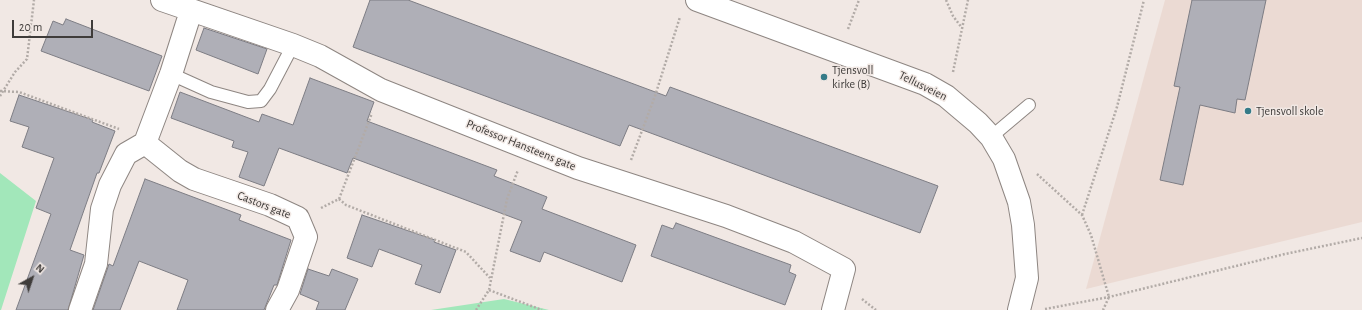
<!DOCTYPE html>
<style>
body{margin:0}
#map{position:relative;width:1362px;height:310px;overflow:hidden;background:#f1e8e4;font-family:"Alegreya Sans",sans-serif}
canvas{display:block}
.north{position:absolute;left:12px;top:258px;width:40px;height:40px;-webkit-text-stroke:3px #f1e8e4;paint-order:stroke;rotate:40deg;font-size:11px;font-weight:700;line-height:16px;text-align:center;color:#3f3c3a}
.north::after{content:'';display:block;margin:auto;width:14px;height:18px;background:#3f3c3a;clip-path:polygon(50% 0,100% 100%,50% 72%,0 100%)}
.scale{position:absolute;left:12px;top:20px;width:81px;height:18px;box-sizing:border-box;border:2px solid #3f3c3a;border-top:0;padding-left:5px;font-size:12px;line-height:14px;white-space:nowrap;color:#3f3c3a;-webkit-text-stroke:3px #f1e8e4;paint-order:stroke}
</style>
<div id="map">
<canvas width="1362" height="310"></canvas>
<div class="north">N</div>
<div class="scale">20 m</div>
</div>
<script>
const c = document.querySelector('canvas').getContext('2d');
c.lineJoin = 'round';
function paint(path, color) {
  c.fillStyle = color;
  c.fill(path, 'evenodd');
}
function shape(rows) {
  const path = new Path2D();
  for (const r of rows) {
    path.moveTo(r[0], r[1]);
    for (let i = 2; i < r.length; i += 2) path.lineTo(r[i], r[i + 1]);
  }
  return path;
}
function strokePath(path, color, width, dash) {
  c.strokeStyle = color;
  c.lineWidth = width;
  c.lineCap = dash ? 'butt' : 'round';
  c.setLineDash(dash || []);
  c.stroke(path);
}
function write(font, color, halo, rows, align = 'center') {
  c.font = font + ' "Alegreya Sans",sans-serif';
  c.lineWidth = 3;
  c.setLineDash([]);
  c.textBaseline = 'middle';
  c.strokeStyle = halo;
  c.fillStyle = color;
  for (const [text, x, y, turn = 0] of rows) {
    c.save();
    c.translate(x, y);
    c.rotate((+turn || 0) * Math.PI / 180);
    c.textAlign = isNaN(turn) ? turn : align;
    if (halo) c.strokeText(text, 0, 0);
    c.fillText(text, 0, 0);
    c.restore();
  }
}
paint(shape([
 [1165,0,1362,0,1362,222,1086,289]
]), '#ebdad3');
paint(shape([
 [0,173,36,201,1,310,0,310],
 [504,299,549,310,431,310]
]), '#a2e7ba');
const building = shape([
 [370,0,408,0,666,96,670,87,938,186,920,233,629,125,620,146,353,47,370,0],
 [1192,0,1266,0,1245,100,1237,99,1235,113,1200,105,1183,185,1160,180,1180,87,1174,86,1192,0],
 [66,19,162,56,149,91,41,51,53,21,63,25,66,19],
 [204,28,267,49,258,74,196,50,204,28],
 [310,78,374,102,367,121,497,170,494,176,547,197,542,209,636,245,622,282,544,252,540,262,510,251,522,221,353,158,347,173,279,148,264,186,239,177,248,152,232,147,234,141,171,118,180,92,259,122,262,114,293,125,310,78],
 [19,95,93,120,92,122,115,131,99,173,97,173,70,250,84,255,68,310,16,310,51,214,36,208,54,158,22,147,29,127,10,121,19,95],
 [145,179,241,215,239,220,291,240,277,285,274,285,264,310,177,310,188,280,139,261,120,310,93,310,109,264,113,266,145,179],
 [362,215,435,240,434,242,456,250,440,293,415,284,422,265,379,249,372,267,347,258,362,215],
 [676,223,791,265,789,272,796,275,785,305,651,256,662,225,673,229,676,223],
 [308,269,329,276,332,269,358,279,345,310,316,310,319,302,300,294,308,269]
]);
paint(building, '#afafb7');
strokePath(building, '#7d7d84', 1);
const service = shape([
 [171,74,211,92,248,102,261,101,270,89,293,45],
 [991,137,1029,105]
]);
const minor = shape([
 [162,0,293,45,320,56,381,90,578,168,726,216,794,242,844,269,833,310],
 [145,143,180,171,194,179,270,205,298,218,306,237,288,290,277,310],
 [80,310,96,264,102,209,110,185,126,154,145,143,171,74,191,11]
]);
const tertiary = shape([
 [697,0,925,84,946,96,978,123,991,137,1004,159,1019,202,1023,225,1027,278,1019,310]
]);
strokePath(service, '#8e8682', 14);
strokePath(minor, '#8e8682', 24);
strokePath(tertiary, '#8e8682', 24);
strokePath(shape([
 [946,0,953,16,962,28],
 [848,29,859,0],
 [953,72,968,0],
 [0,91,19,92,119,129],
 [0,96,15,72,27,59,34,0],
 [631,160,655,96,680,17],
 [1037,174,1082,215,1091,235,1109,297,1103,310],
 [339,199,372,113],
 [321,208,339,199,346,205,466,252,490,278],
 [1082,215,1117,107,1144,0],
 [489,290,542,310],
 [862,299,876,310],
 [1045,309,1109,297,1285,254,1362,238],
 [476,310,489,290,507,199,518,170]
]), '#b2aba7', 2.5, [2, 2]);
strokePath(service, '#fff', 12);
strokePath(minor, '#fff', 22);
strokePath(tertiary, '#fff', 22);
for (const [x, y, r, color] of [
 [824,77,4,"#357b88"],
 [1248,111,4,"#357b88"]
]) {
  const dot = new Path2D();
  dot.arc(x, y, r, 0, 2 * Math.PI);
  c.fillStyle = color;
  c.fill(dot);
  strokePath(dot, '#f1e8e4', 1.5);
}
write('12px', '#3f3c3a', '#f1e8e4', [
 ["Tjensvoll",832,70],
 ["kirke (B)",832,84],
 ["Tjensvoll skole",1256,111]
], 'left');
write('12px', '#3f3c3a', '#f1e8e4', [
 ["Tellusveien",923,86,26],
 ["Professor Hansteens gate",521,145,22],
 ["Castors gate",264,205,21]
]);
</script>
